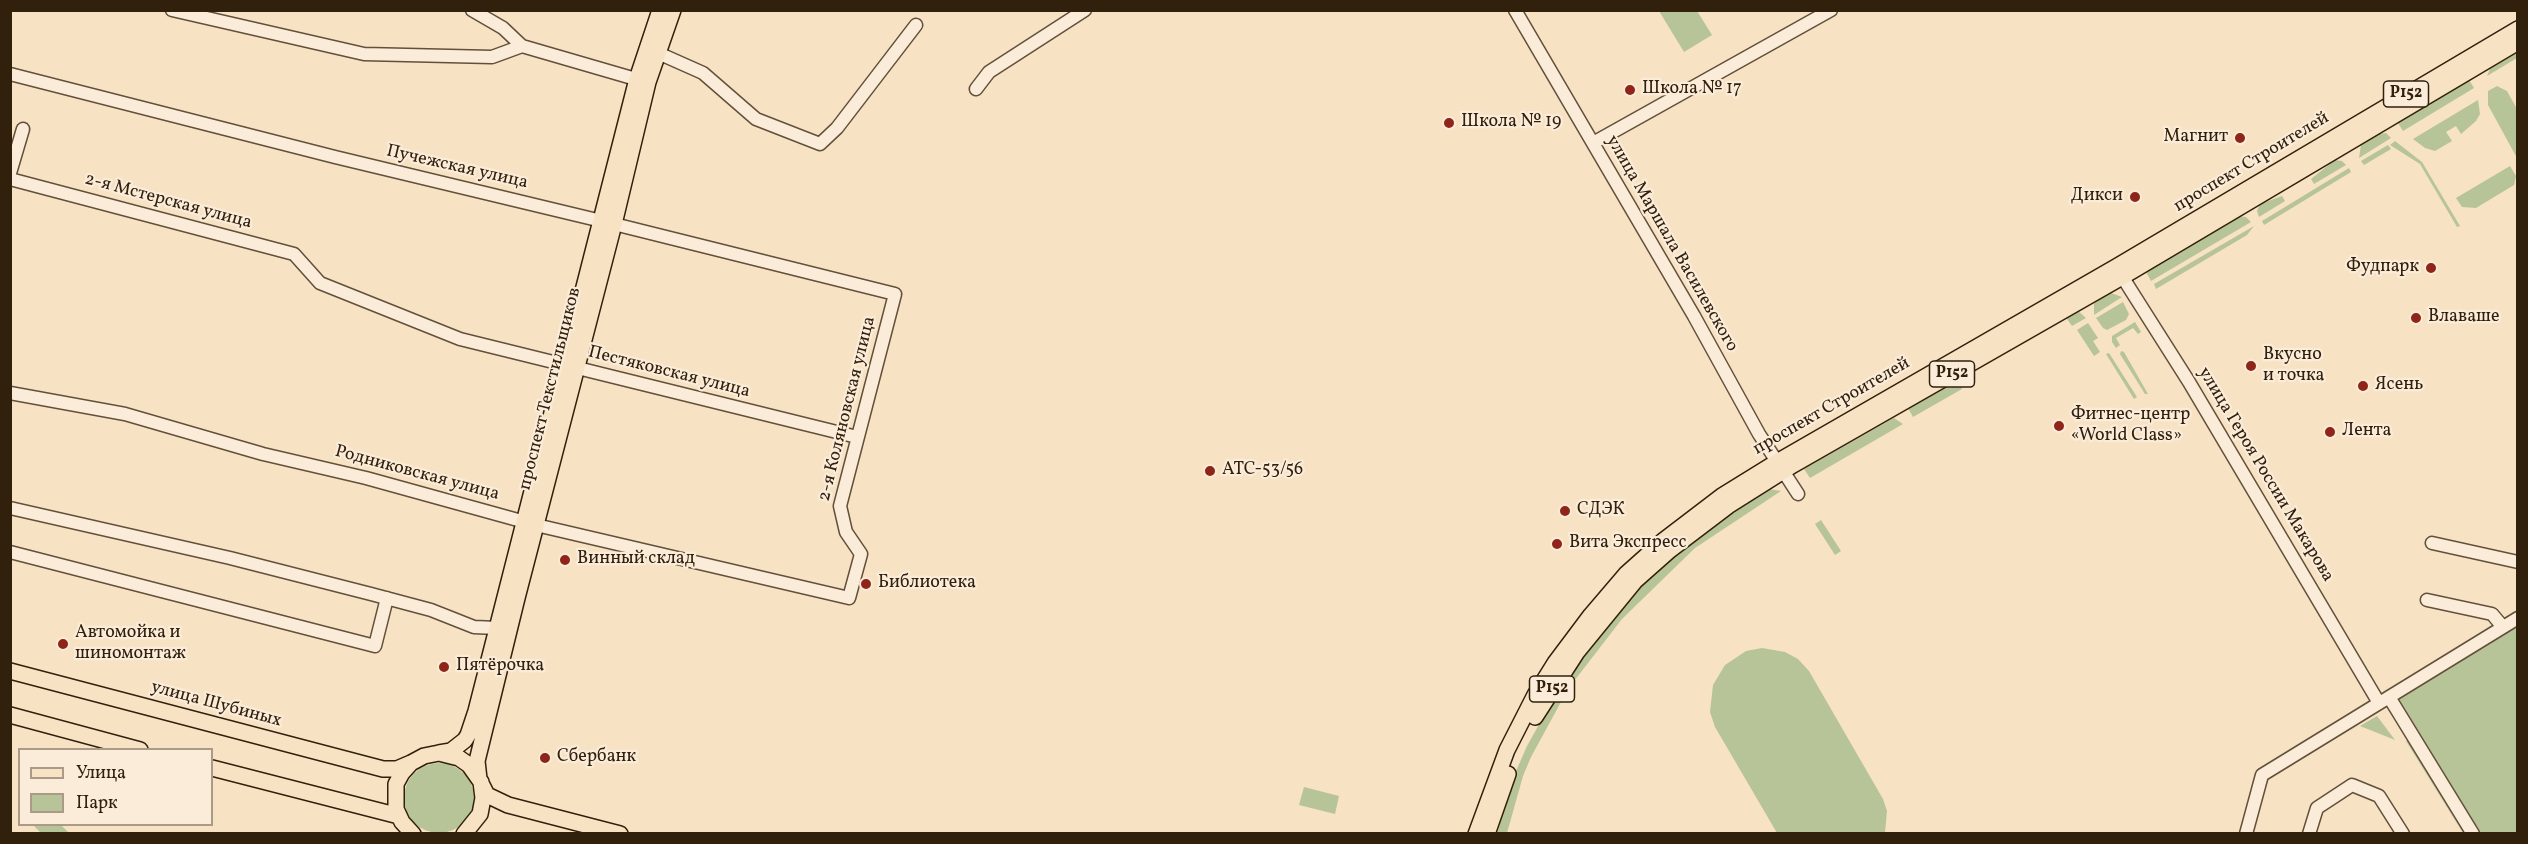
<!DOCTYPE html>
<meta charset="utf-8">
<style>
body{margin:0}
#map{position:relative;width:2528px;height:844px;overflow:hidden;background:#f7e2c4;font-family:Vollkorn,serif}
canvas{display:block}
.frame{position:absolute;inset:0;border:12px solid #31200c;pointer-events:none}
.legend{position:absolute;left:18px;top:748px;width:195px;height:78px;box-sizing:border-box;background:#faecd9;border:2px solid #aa9a87;margin:0;padding:8px 10px;list-style:none;font-size:18px;color:#31200c}
.legend li{display:flex;align-items:center;gap:12px;height:30px}
.legend b{width:30px;border:2px solid #aa9a87}
</style>
<div id="map">
<canvas width="2528" height="844"></canvas>
<div class="frame"></div>
<ul class="legend">
<li><b style="height:8px;background:#f7e2c4"></b>Улица</li>
<li><b style="height:16px;background:#b7c498"></b>Парк</li>
</ul>
</div>
<script>
const c = document.querySelector('canvas').getContext('2d');
c.lineJoin = 'round';
function paint(path, color) {
  c.fillStyle = color;
  c.fill(path, 'evenodd');
}
function shape(rows) {
  const path = new Path2D();
  for (const r of rows) {
    if (r.length === 3) {
      path.moveTo(r[0] + r[2], r[1]);
      path.arc(r[0], r[1], r[2], 0, 2 * Math.PI);
      continue;
    }
    path.moveTo(r[0], r[1]);
    for (let i = 2; i < r.length; i += 2) path.lineTo(r[i], r[i + 1]);
  }
  return path;
}
function strokePath(path, color, width, dash) {
  c.strokeStyle = color;
  c.lineWidth = width;
  c.lineCap = dash ? 'butt' : 'round';
  c.setLineDash(dash || []);
  c.stroke(path);
}
function write(font, color, halo, rows, align = 'center') {
  c.font = font + ' Vollkorn,serif';
  c.lineWidth = 4.5;
  c.setLineDash([]);
  c.textBaseline = 'middle';
  c.strokeStyle = halo;
  c.fillStyle = color;
  for (const [text, x, y, turn = 0] of rows) {
    c.save();
    c.translate(x, y);
    c.rotate((+turn || 0) * Math.PI / 180);
    c.textAlign = isNaN(turn) ? turn : align;
    if (halo) c.strokeText(text, 0, 0);
    c.fillText(text, 0, 0);
    c.restore();
  }
}
paint(shape([
 [1659,11,1697,11,1712,35,1684,52],
 [2517,53,2517,58,2487,76,2490,69],
 [2469,80,2474,88,2403,131,2398,123],
 [2497,86,2507,91,2517,109,2517,158,2488,105,2488,91],
 [2478,100,2480,114,2476,121,2461,134,2456,126,2446,132,2452,141,2435,151,2425,148,2413,139],
 [2386,133,2391,138,2359,158,2361,145,2379,134],
 [2395,141,2422,162,2460,226,2457,227,2420,164,2390,145],
 [2388,145,2391,149,2364,165,2361,161],
 [2335,160,2342,161,2346,165,2314,184,2311,179],
 [2510,166,2516,176,2514,185,2476,208,2462,207,2456,198],
 [2349,168,2351,172,2264,225,2262,221],
 [2282,196,2285,201,2259,217,2257,211,2260,204],
 [2238,216,2246,217,2251,222,2151,281,2145,270],
 [2254,226,2247,235,2156,289,2154,284],
 [2111,293,2122,297,2094,315,2094,304,2097,299],
 [2123,302,2129,314,2126,320,2107,330,2103,328,2096,318],
 [2077,310,2086,318,2072,326,2065,316],
 [2135,322,2141,332,2138,334,2133,328,2116,338,2120,345,2116,348,2112,342,2112,336],
 [2088,323,2098,338,2093,341,2100,352,2094,356,2077,330],
 [2121,351,2124,352,2148,394,2145,394,2120,354],
 [2109,353,2137,397,2134,399,2106,354],
 [1957,379,1962,389,1913,417,1908,408],
 [1894,418,1903,424,1810,478,1804,469],
 [1769,489,1781,491,1695,548,1622,619,1571,685,1563,680,1619,609,1650,576,1672,556,1735,510],
 [1821,520,1841,551,1835,555,1815,524],
 [2517,620,2517,833,2475,833,2391,699],
 [1762,648,1785,652,1798,659,1809,671,1883,799,1887,811,1885,833,1777,833,1715,727,1710,712,1713,685,1725,665,1746,651],
 [1560,687,1567,691,1531,757,1523,776,1507,833,1497,834,1513,778,1527,746],
 [2377,716,2395,740,2360,726],
 [2408,740,2466,833,2463,833,2406,741],
 [439,798,35],
 [1304,787,1339,796,1335,814,1299,805],
 [33,825,61,825,69,833,41,833]
]), '#b7c498');
const minor = shape([
 [172,10,364,54,492,57,522,46],
 [472,10,503,28,522,46,646,82],
 [1515,10,1694,316,1759,434,1798,494],
 [658,53,703,73,756,119,820,144,837,128,916,25],
 [10,74,335,157,614,224,895,294,840,506,846,532,861,554,849,598,536,525,366,478,263,454,125,414,10,393],
 [976,89,989,72,1085,10],
 [1593,143,1831,10],
 [10,173,23,129],
 [10,179,294,254,320,283,460,339,857,437],
 [2118,270,2189,382,2379,703],
 [10,508,230,558,371,594,431,610,474,627,497,628],
 [2432,543,2518,562],
 [10,552,375,646,387,598],
 [2427,600,2492,614,2503,627],
 [2389,697,2473,834],
 [2246,834,2262,775,2518,618],
 [2309,834,2317,808,2352,785,2379,796,2403,834]
]);
const major = shape([
 [10,671,383,769,397,769,411,763],
 [10,715,140,750],
 [1535,717,1577,652,1635,581,1670,550,1728,506,1793,465,2122,277,2518,42],
 [439,753,451,751,465,740,468,735,476,711,637,79,660,10],
 [212,768,399,816],
 [479,779,477,761,517,598,614,224,648,82,673,10],
 [482,785,487,795,508,805,620,834],
 [413,834,402,822,396,809,396,784,402,773,411,763,424,756,439,753,459,758,469,765,481,782,483,798,480,814,464,834],
 [1476,834,1507,750,1535,695,1555,663,1591,615,1626,574,1663,541,1722,496,1777,462,2116,267,2518,29],
 [1487,834,1508,774]
]);
strokePath(minor, '#62503a', 15);
strokePath(major, '#31200c', 18);
strokePath(minor, '#faecd9', 12);
strokePath(major, '#f7e2c4', 15);
for (const [x, y, r, color] of [
 [1630,90,6,"#8f2418"],
 [1449,123,6,"#8f2418"],
 [2240,138,6,"#8f2418"],
 [2135,197,6,"#8f2418"],
 [2431,268,6,"#8f2418"],
 [2416,318,6,"#8f2418"],
 [2251,366,6,"#8f2418"],
 [2363,386,6,"#8f2418"],
 [2059,426,6,"#8f2418"],
 [2330,432,6,"#8f2418"],
 [1210,471,6,"#8f2418"],
 [1565,511,6,"#8f2418"],
 [1557,544,6,"#8f2418"],
 [565,560,6,"#8f2418"],
 [866,584,6,"#8f2418"],
 [63,644,6,"#8f2418"],
 [444,667,6,"#8f2418"],
 [545,758,6,"#8f2418"]
]) {
  const dot = new Path2D();
  dot.arc(x, y, r, 0, 2 * Math.PI);
  c.fillStyle = color;
  c.fill(dot);
  strokePath(dot, '#faecd9', 2);
}
for (const [x, y, w] of [
 [2406,94,45],
 [1952,374,45],
 [1552,689,45]
]) {
  const box = new Path2D();
  box.roundRect(x - w / 2, y - 13, w, 26, 4.5);
  c.fillStyle = '#faecd9';
  c.fill(box);
  strokePath(box, '#31200c', 1.5);
}
write('bold 16px', '#31200c', null, [
 ["Р152",2406,94],
 ["Р152",1952,374],
 ["Р152",1552,689]
]);
write('18px', '#31200c', '#faecd9', [
 ["Школа № 17",1642,90],
 ["Школа № 19",1461,123],
 ["Магнит",2228,138,"right"],
 ["Дикси",2123,197,"right"],
 ["Фудпарк",2419,268,"right"],
 ["Влаваше",2428,318],
 ["Вкусно",2263,356],
 ["и точка",2263,377],
 ["Ясень",2375,386],
 ["Фитнес-центр",2071,416],
 ["«World Class»",2071,437],
 ["Лента",2342,432],
 ["АТС-53/56",1222,471],
 ["СДЭК",1577,511],
 ["Вита Экспресс",1569,544],
 ["Винный склад",577,560],
 ["Библиотека",878,584],
 ["Автомойка и",75,634],
 ["шиномонтаж",75,655],
 ["Пятёрочка",456,667],
 ["Сбербанк",557,758]
], 'left');
write('18px', '#31200c', '#faecd9', [
 ["проспект Строителей",2252,163,-31],
 ["Пучежская улица",457,168,13],
 ["2-я Мстерская улица",168,202,15],
 ["улица Маршала Василевского",1671,244,60],
 ["Пестяковская улица",669,373,14],
 ["проспект Текстильщиков",551,389,-76],
 ["проспект Строителей",1832,407,-30],
 ["2-я Коляновская улица",848,409,-76],
 ["Родниковская улица",417,474,15],
 ["улица Героя России Макарова",2265,475,59],
 ["улица Шубиных",216,705,15]
]);
</script>
